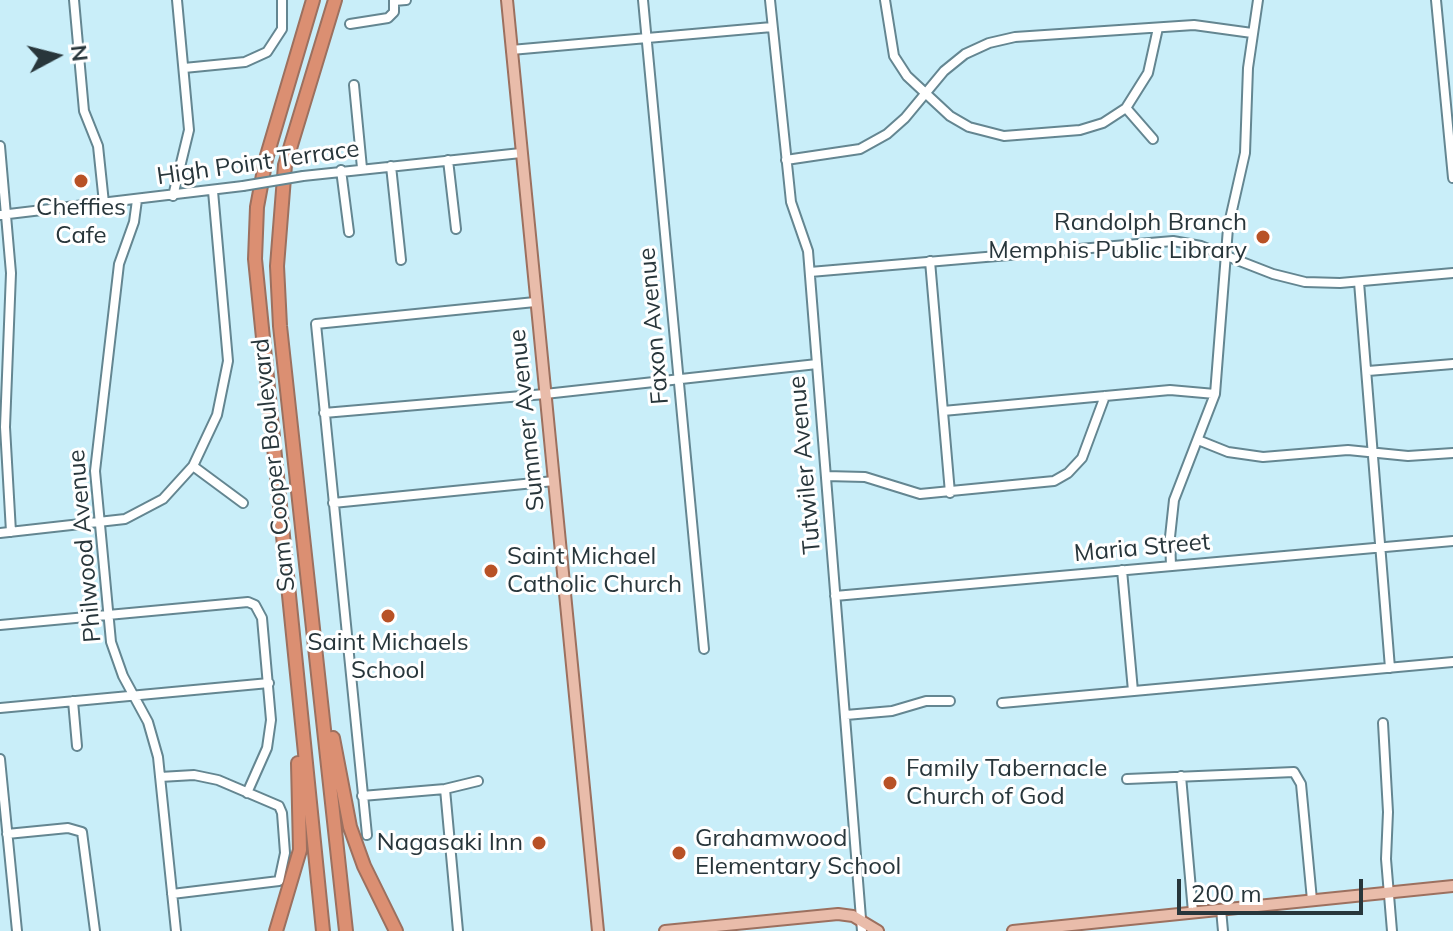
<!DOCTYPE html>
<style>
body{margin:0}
#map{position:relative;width:1453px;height:931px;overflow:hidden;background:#c9eef9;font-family:Mulish,sans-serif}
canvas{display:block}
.north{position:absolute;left:16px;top:16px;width:80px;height:80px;-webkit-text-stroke:6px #fff;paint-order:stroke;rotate:83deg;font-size:22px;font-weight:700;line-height:32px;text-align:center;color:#28363b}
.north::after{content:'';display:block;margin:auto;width:28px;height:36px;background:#28363b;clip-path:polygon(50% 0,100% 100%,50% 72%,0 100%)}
.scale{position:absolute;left:1177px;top:879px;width:186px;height:36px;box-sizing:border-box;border:4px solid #28363b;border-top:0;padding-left:10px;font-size:24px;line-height:28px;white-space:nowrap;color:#28363b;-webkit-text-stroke:6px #fff;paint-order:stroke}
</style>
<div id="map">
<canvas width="1453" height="931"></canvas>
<div class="north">N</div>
<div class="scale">200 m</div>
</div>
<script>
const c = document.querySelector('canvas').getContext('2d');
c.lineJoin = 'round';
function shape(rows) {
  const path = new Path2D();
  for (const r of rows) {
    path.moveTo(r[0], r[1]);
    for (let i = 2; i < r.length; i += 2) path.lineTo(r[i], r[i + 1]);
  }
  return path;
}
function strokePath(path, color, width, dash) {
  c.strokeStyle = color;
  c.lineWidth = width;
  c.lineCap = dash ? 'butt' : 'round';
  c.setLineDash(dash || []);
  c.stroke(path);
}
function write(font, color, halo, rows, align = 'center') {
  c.font = font + ' Mulish,sans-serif';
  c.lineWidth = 6;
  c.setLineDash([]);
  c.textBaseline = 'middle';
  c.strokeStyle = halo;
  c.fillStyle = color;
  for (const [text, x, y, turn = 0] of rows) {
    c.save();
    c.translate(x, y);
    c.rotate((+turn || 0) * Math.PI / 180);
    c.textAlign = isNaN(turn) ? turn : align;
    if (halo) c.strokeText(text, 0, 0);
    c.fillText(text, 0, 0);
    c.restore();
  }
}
const minor = shape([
 [74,0,84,111,98,146,104,203],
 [643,0,704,649],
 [770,0,791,202,808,251,862,931],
 [885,0,894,56,907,76,950,116,969,127,1004,136,1080,130,1103,123,1126,108,1148,73,1158,28],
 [1436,0,1453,178],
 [394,1,406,0],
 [350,24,388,18,394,12,394,0],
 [511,50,772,27],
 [184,68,245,62,267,52,282,29,282,0],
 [354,85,362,168],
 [1126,108,1153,139],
 [0,146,11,273,5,427,11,532],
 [448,160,456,229],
 [786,160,860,149,887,134,905,118,944,71,965,54,989,43,1015,37,1194,25,1252,33],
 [391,166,401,260],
 [341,170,349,232],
 [303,176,521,153],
 [173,196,189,130,177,0],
 [137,200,134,222,119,264,95,471,111,642,123,676,148,722,158,757,176,931],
 [0,215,243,186],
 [930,261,950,493],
 [810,272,1173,241,1201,246,1273,274,1305,282,1340,283,1453,273],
 [1359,282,1390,668],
 [1368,371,1453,364],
 [943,411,1170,390,1215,394],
 [324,413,545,394,817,364],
 [1198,440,1228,452,1263,457,1348,450,1408,456,1453,453],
 [193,466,243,503],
 [826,476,865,477,920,494,1054,481,1068,473,1082,458,1105,396],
 [333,503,554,481],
 [0,533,125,519,163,499,193,466,217,415,228,361,213,191],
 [1171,566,1170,537,1174,500,1215,394,1228,228,1245,153,1248,68,1258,0],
 [1122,570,1133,691],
 [835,596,1453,541],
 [0,625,248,602,255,605,262,618,271,720,267,748,247,793],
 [73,701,77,746],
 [1002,703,1453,662],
 [0,708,269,683],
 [846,715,892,711,926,701,950,701],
 [1383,723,1388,812,1386,859,1392,931],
 [0,759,17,931],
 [1181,776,1193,912],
 [160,777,194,775,218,780,279,806,282,813,285,853,279,881,172,894],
 [1127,779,1294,772,1301,784,1312,900],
 [445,789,458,931],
 [362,796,445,789,478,781],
 [7,834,68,828,82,832,95,931],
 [367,835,316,324,535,302],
 [1221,909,1223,931]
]);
const major = shape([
 [507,0,598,931],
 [665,931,838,914,853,916,878,931],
 [1013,931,1453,886]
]);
const highway = shape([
 [313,0,266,159,257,207,255,259,323,931],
 [335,0,285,165,277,266,280,326,346,931],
 [333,738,350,827,364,866,396,931],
 [276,931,300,850,298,763]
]);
strokePath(minor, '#648691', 12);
strokePath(major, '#9c705f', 14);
strokePath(highway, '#9c705f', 16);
strokePath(minor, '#fff', 8);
strokePath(major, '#e9bcaa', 10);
strokePath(highway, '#db8f72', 12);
const minorBridge = shape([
 [243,186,303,176]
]);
strokePath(minorBridge, '#648691', 12, []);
strokePath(minorBridge, '#fff', 8);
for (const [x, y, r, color] of [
 [81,181,8,"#b85226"],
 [1263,237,8,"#b85226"],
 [491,571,8,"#b85226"],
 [388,616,8,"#b85226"],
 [890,783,8,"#b85226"],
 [539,843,8,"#b85226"],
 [679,853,8,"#b85226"]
]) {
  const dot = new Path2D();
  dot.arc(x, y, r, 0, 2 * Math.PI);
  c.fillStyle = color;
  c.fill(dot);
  strokePath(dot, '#fff', 3);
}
write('24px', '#28363b', '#fff', [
 ["High Point Terrace",258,163,-8],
 ["Faxon Avenue",654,326,-95],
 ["Summer Avenue",527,420,-96],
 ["Sam Cooper Boulevard",274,465,-96],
 ["Tutwiler Avenue",805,465,-95],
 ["Philwood Avenue",85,546,-95],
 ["Maria Street",1142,548,-5]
]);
write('24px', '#28363b', '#fff', [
 ["Cheffies",81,208,"center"],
 ["Cafe",81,236,"center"],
 ["Randolph Branch",1247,223,"right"],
 ["Memphis Public Library",1247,251,"right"],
 ["Saint Michael",507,557],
 ["Catholic Church",507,585],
 ["Saint Michaels",388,643,"center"],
 ["School",388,671,"center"],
 ["Family Tabernacle",906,769],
 ["Church of God",906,797],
 ["Grahamwood",695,839],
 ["Elementary School",695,867],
 ["Nagasaki Inn",523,843,"right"]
], 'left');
</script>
